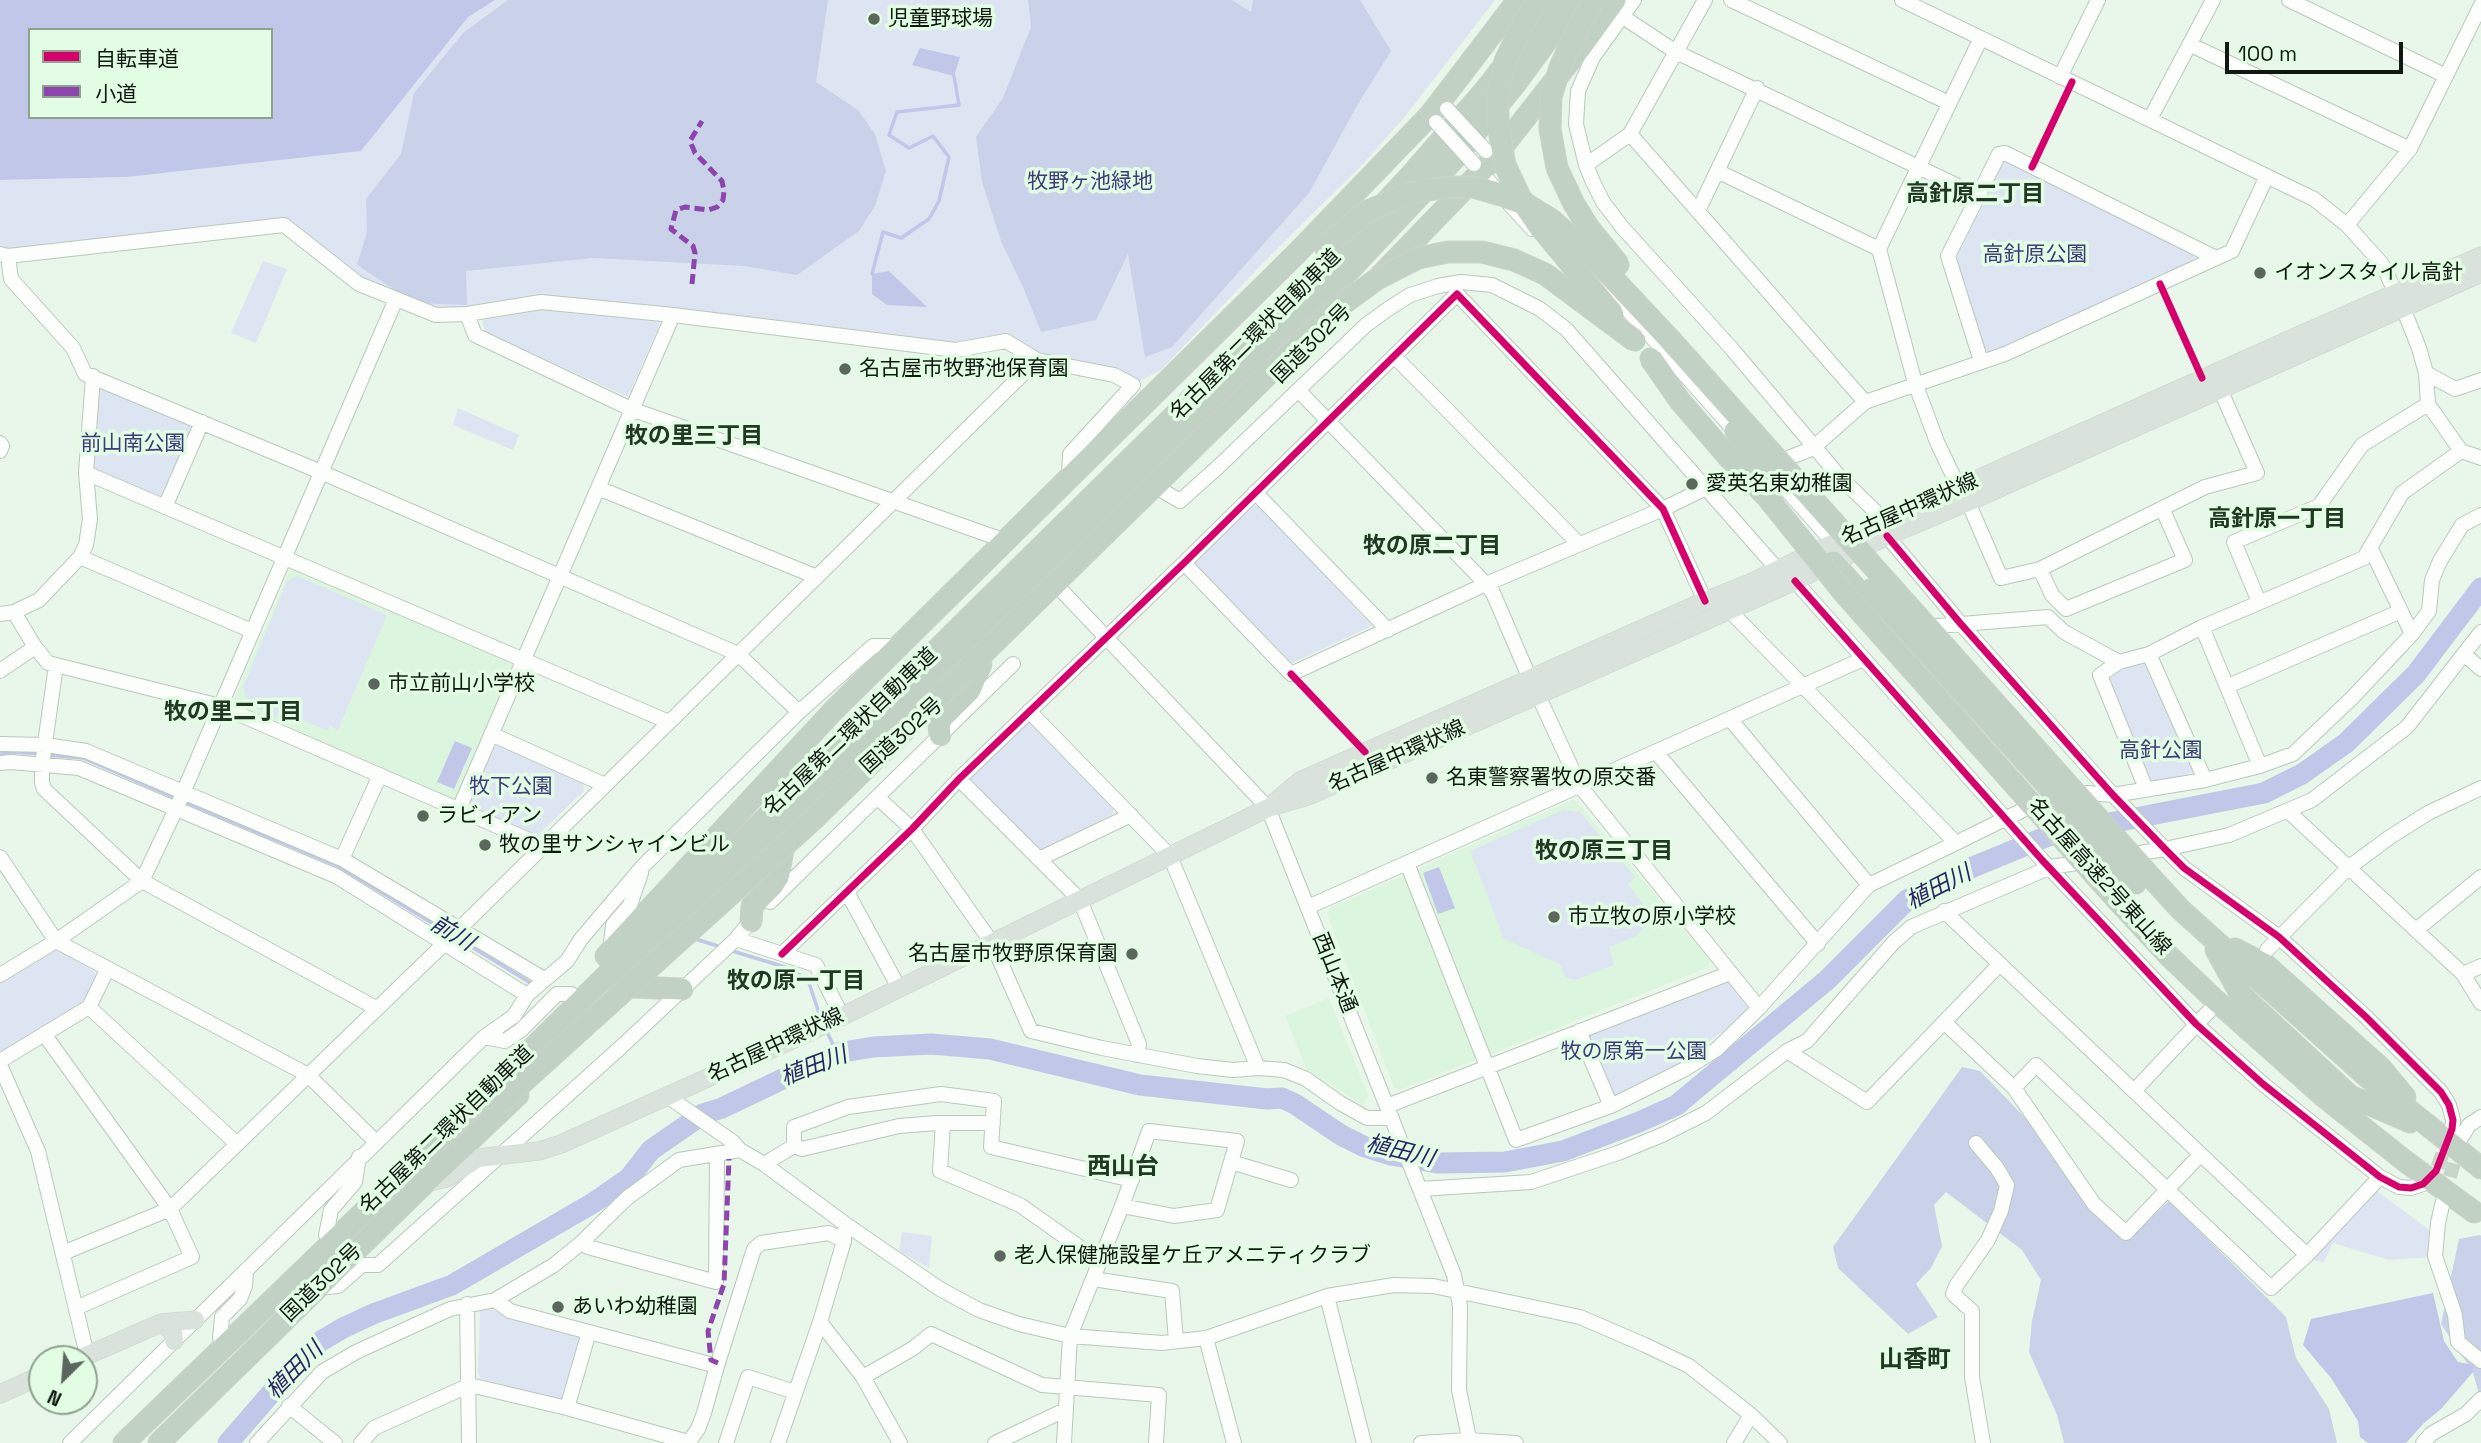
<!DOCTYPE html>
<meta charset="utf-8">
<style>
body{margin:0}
#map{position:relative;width:2481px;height:1443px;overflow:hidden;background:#e8f7e9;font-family:"Space Grotesk","Noto Sans JP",sans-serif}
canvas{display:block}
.legend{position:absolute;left:28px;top:28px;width:245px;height:91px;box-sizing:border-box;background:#e2fde4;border:2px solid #8ea28f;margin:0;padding:9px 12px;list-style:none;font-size:21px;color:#0f1910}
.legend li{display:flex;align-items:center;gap:14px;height:35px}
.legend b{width:35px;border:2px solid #8ea28f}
.north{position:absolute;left:28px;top:1345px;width:70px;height:70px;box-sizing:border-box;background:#e2fde4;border:2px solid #8ea28f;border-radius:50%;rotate:205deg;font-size:19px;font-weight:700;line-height:28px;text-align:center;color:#0f1910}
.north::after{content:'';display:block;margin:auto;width:24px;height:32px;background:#5b675c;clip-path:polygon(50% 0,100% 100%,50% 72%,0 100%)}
.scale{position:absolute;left:2225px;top:42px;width:178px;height:32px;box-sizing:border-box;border:4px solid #0f1910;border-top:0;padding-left:9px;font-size:21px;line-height:24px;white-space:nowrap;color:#0f1910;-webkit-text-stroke:5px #e2fde4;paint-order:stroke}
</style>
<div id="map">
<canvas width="2481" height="1443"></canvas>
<ul class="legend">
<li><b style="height:9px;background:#d6006c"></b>自転車道</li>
<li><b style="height:9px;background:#8e44ad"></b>小道</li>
</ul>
<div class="north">N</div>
<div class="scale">100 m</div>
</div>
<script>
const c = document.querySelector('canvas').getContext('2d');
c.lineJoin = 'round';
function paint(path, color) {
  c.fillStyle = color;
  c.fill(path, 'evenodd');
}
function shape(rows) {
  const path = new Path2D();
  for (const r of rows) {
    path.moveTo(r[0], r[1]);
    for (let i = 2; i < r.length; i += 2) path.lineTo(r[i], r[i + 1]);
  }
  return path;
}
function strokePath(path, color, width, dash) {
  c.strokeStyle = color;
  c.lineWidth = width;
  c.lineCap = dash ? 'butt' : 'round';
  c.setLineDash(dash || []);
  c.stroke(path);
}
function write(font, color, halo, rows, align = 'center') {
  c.font = font + ' "Space Grotesk","Noto Sans JP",sans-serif';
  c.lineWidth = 7;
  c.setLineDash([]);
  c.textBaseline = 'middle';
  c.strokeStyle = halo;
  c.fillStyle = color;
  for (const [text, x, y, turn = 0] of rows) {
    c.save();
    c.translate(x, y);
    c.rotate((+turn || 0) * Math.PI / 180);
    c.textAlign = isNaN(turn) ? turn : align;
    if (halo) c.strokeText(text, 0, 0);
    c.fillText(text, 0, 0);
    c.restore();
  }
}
paint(shape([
 [297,567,510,660,513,668,457,797,450,800,236,706,234,700,290,570],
 [1573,800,1577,802,1710,960,1707,968,1492,1054,1488,1052,1417,874,1420,868],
 [1401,877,1406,879,1476,1056,1474,1060,1400,1090,1394,1087,1327,914,1330,908],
 [1329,998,1368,1095,1363,1105,1307,1070,1285,1016]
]), '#dcf5de');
paint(shape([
 [495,0,1495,0,1407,114,1363,164,1267,259,1162,369,1133,385,1037,360,1006,341,956,350,541,302,436,315,359,284,284,226,0,254,0,180,127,177,361,151,468,16],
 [2005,158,2197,252,2196,261,1988,355,1984,351,1953,256,1999,161],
 [263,261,287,269,256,343,231,333],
 [541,310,661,321,628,397,485,332,482,320],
 [106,389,194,427,163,497,90,469,97,392],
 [458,408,519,435,513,450,453,425],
 [1251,504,1260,507,1372,626,1292,663,1195,565,1196,558],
 [297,576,387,615,338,730,330,726,327,731,280,710,276,717,250,705,243,688,287,581],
 [2139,660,2148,664,2195,772,2155,784,2149,780,2108,680,2110,675],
 [1030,720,1113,808,1113,814,1042,851,968,779],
 [498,745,583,782,584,791,537,836,465,806,491,748],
 [1563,810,1580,812,1635,877,1628,884,1654,919,1634,937,1609,947,1614,965,1575,980,1565,977,1560,964,1504,939,1470,851],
 [56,947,94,971,97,979,84,1006,0,1057,0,981],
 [1728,981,1748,1006,1748,1012,1673,1069,1612,1097,1586,1036],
 [2377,1191,2432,1232,2432,1257,2389,1260,2333,1243,2324,1262,2308,1260],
 [902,1232,932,1236,929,1268,899,1251],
 [484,1308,576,1332,582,1344,567,1398,560,1402,481,1379,478,1373,480,1310]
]), '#dee5f2');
paint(shape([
 [508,0,828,0,816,82,858,110,875,134,886,171,875,206,859,231,797,275,744,266,593,258,466,271,467,305,415,303,357,265,367,232,366,199,401,154,414,93,463,33],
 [1028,0,1232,0,1251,12,1253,0,1360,0,1391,51,1358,104,1309,193,1172,347,1145,357,1128,254,1096,320,1041,332,1023,287,1001,241,982,182,976,137,1003,98,1031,27],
 [1962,1067,1980,1071,2037,1130,2127,1239,2169,1201,2260,1291,2286,1317,2296,1358,2329,1409,2337,1443,2064,1443,2057,1415,2029,1352,2032,1321,2041,1280,2022,1250,1946,1192,1934,1205,1942,1246,1931,1268,1916,1284,1938,1317,1908,1334,1838,1268,1833,1247],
 [2480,1235,2481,1236,2481,1402,2473,1372,2441,1324,2459,1239]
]), '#cad2ea');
paint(shape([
 [0,0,495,0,468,17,361,151,127,177,0,180],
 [30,30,271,30,271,117,30,117],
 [920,48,960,57,954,76,912,65],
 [889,271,927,307,887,305,872,294,872,274],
 [455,741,472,748,454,789,437,782],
 [1439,867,1455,908,1438,914,1423,873],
 [2433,1293,2444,1341,2458,1362,2474,1365,2473,1372,2441,1409,2424,1423,2406,1443,2368,1443,2360,1437,2358,1421,2331,1378,2303,1345,2311,1319]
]), '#c0c7e8');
strokePath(shape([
 [872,274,883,232,901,238,929,219,939,201,949,157,933,136,909,148,889,135,897,112,959,105,954,76],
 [0,754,13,752,40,754],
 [47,755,83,758,178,799],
 [185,802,338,866,450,934],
 [457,938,534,985],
 [692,938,721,947],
 [729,950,785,967,800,975,809,983,822,1022],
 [827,1032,837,1053]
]), '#c0c7e8', 3.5);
strokePath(shape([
 [228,1443,299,1361,321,1341,343,1328,373,1314,452,1285,593,1203,629,1178,651,1150,703,1114,722,1108,837,1053,873,1047,931,1044,990,1049,1140,1085,1267,1099,1282,1098,1295,1104,1341,1135,1365,1147,1391,1155,1437,1163,1505,1162,1563,1151,1639,1122,1677,1105,1685,1098,1827,980,1907,900,1973,867,2053,834,2264,793,2302,774,2346,743,2416,674,2481,588]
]), '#c0c7e8', 21);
strokePath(shape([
 [2424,1183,2436,1171,2450,1134],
 [2444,1197,2460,1142]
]), '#c7d6c8', 14, [14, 7]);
const minor = shape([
 [1634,0,1593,57,1578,91,1576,124,1586,165,1593,182,1603,202,1622,227,1732,349,1838,475,1885,521],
 [1731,0,1949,103],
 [1902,0,2314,199,2347,225,2382,264,2403,308,2419,348,2426,373,2428,404,2461,451,2481,458],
 [2289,0,2446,76],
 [1623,17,1676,52,1977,195],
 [2191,45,2410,149],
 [2060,77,2098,0],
 [2150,119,2213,0],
 [1630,134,1865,402],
 [1586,165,1630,134,1705,0],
 [1475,166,1532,229],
 [1717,171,1879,249],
 [1698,211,1757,88],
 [2347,225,2410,149,2481,5],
 [0,254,8,256,284,225,359,284,436,315,467,314,541,302,673,315,956,350,1006,341,1037,360,1114,375,1133,385,1070,454,1069,478],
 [8,256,11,279,73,348,85,374,321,472,738,654,799,712],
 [1594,272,1741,438],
 [467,314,475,335,631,409,1006,541],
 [1394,356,1579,544],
 [1981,361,1948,256,1999,154,2005,153,2216,258],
 [2426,373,2455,389,2481,380],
 [1298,390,1486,584,1493,593,1530,679],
 [0,443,2,446,0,451],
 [1815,446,1865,402,2005,354,2232,251,2267,176],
 [1761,461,1840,550],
 [1773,464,1816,447],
 [86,473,669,722],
 [598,488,817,577],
 [1959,488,1937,442,1915,383,1879,249,1981,38],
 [1163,491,1180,501,1218,467,1366,325,1388,309,1410,295,1438,286,1461,282,1492,285,1540,309,1566,329,1778,570],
 [1255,492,1388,630],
 [1968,502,2001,578,2040,569,2205,487,2257,473,2220,389],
 [165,507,202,422],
 [1887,536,1960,623,2113,795,2165,849,2184,868,2279,937,2366,1017,2441,1092,2449,1105,2453,1120,2452,1129],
 [2370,547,2412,634],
 [80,557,252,631],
 [1184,563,1291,674,1486,584,1663,509,1722,480,1750,471],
 [2040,569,2052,595,2066,609,2185,560,2162,508],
 [1795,581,2042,860,2196,1024,2263,1084,2380,1177,2399,1187,2411,1188,2423,1184],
 [1062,591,1268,808,1454,1275,1460,1306,1459,1390,1470,1443],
 [2259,602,2234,542,2319,506,2362,445,2428,404],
 [14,612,35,647,48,663,56,665,42,765,42,783,44,789,142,881,376,1008],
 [0,614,14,612,39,600,80,557,86,545,90,519,86,473,93,376],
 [1925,627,2048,617,2064,632,2119,662],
 [2202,627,2260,766],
 [2149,654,2205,780],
 [2464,654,2481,669],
 [56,665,220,706,543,846],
 [0,671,35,647],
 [2228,686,2401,611],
 [1538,695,1580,786,1759,1008],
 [1029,711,1170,856,1258,1068],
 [1730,719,1869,885],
 [491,734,605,785],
 [0,744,46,745,86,751,342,859,544,979],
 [1656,752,1818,944],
 [0,763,11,762,79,768,336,876,527,995],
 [959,779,1080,900,1139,1044,1137,1055],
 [2146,789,2100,675,2119,662,2149,654,2202,627,2364,558,2402,493,2461,451],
 [2087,793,2113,795,2205,780,2260,766,2293,754,2353,697,2412,634,2429,611,2432,580,2440,561,2462,525,2481,515],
 [878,798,912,829,992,943,1031,1031,1102,1048,1197,1066,1233,1070,1258,1068,1284,1070,1306,1079,1340,1103,1367,1118,1392,1118],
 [459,809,673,315],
 [2289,812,2463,974,2481,1003],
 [1956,843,2023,810],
 [0,857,56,941,308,1075,375,1141],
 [342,859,380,775],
 [1039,859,1131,815],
 [1407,863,1516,1140,1611,1106,1685,1069,1717,1049,1759,1008,1869,885,1956,843,1729,610],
 [847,892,899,988],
 [770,902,1013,664],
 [1308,907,1863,659],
 [1944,911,2307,1255],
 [2416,930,2481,877],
 [736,939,816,965,842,1016],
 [2267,950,2348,868,2390,837,2428,813,2481,788],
 [610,951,613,925,630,905,641,873],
 [782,954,912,829,959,779,1184,563,1457,294,1663,509,1705,601],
 [2463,974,2481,966],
 [0,975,56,941,142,881,176,809,396,299],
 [89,1007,237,1144],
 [1944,1022,2014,1088,2094,1204,2126,1233,2200,1155],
 [1579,1031,1611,1106],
 [44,1034,170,1209,192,1257,76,1308],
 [484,1037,505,1041,521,1030,557,994,571,994],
 [1787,1051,1867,1102,2000,964],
 [0,1061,89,1007,107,970],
 [0,1065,38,1151,87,1355],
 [2014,1088,2036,1065,2271,1288,2307,1255,2380,1177],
 [2134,1091,2211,1009],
 [667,1096,733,1142,740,1150,764,1164,844,1223,940,1289,979,1310,1019,1324,1070,1336,1162,1343,1206,1338,1327,1296,1394,1285,1433,1286,1580,1317,1645,1345,1689,1366,1751,1415,1780,1443],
 [1387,1106,1730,973],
 [943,1123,940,1171,1020,1205,1099,1261],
 [2461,1138,2469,1125,2481,1117],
 [1976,1143,1997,1168,2007,1185,2001,1211,1988,1240,1956,1286,1953,1294,1972,1311,1972,1377,1983,1443],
 [794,1146,802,1149,899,1126,937,1123,993,1123],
 [1231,1162,1291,1180],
 [764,1164,794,1146,794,1127,848,1107,941,1094,994,1101,991,1147,1132,1180],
 [1420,1189,1531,1182,1618,1153,1662,1135,1706,1113,1787,1051,1807,1041,1893,943,1911,927,2051,867,2165,849,2229,835,2312,800,2407,727,2481,632],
 [2443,1201,2438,1223,2435,1256,2455,1315,2458,1342,2481,1361],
 [326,1235,331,1210,355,1182,359,1157],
 [581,1243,588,1247,716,1282,717,1155],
 [63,1253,170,1209,445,943,1037,360],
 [1093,1279,1172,1291,1176,1341],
 [317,1288,338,1286,362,1265,378,1265,620,1048,736,939,755,916],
 [1327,1296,1364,1443],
 [495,1300,510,1311,717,1366],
 [467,1304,469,1443],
 [820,1322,863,1377,900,1443],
 [220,1338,222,1317,240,1299,245,1286,246,1270],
 [1206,1338,1234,1443],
 [863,1377,912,1349,931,1334,1042,1385,1159,1395,1156,1443],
 [289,1406,335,1443],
 [567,1408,589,1332],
 [70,1443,484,1037,514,1016,527,995,567,961,581,939,643,866,799,712,873,646,900,646],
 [257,1443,322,1372,356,1352,450,1309,495,1300,554,1265,581,1243,627,1198,679,1160,740,1150],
 [361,1443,374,1428,470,1385,567,1408,688,1442],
 [688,1443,698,1429,704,1413,717,1366,754,1249,761,1243,829,1233,844,1241],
 [726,1443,748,1377,795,1392],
 [778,1443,820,1322,844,1241,844,1232],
 [995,1443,1065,1410],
 [1064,1443,1070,1336,1122,1206,1149,1131,1237,1141,1217,1210,1174,1216,1122,1206],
 [1421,1443,1468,1440,1516,1443],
 [1734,1443,1751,1415],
 [2423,1443,2431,1434,2466,1414,2481,1399]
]);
const major = shape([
 [1274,803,1300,781,1705,601,1750,583,1821,549,2316,328,2481,256],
 [425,1183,447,1178,478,1158,539,1151,561,1144,816,1029,1268,808,1308,796,1538,695,1795,581,1887,536,1968,502,2481,273],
 [161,1323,173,1331,174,1341],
 [79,1359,161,1323,195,1320],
 [0,1394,42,1375]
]);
const highway = shape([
 [1381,275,1493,159,1581,47,1615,0],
 [1833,562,1862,595],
 [940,735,939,725,942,718,970,690,981,664],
 [2147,873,2181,910,2365,1075,2481,1168],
 [2118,901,2170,957,2213,998,2323,1096,2405,1161,2474,1212],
 [751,921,752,906,773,885,778,877,784,845],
 [2235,949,2266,965,2381,1068,2405,1097],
 [2216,950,2241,995,2350,1096,2410,1122],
 [606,956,834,710,1296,254,1430,115,1518,0],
 [617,984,1343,277,1454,159,1516,83,1577,0],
 [633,987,682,989],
 [124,1443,487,1093,1328,264,1410,176,1486,89,1555,0],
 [159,1443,425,1183,518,1095]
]);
strokePath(minor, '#bbc7bc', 16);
strokePath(major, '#ccd2cc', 19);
strokePath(highway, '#ccd2cc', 23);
strokePath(minor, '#fcfefc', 14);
strokePath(major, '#d9e3db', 18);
strokePath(highway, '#c1d1c4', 21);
const minorBridge = shape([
 [1447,109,1486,151],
 [1436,122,1474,164]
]);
const highwayBridge = shape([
 [1538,0,1524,22,1505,61,1498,96,1498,124,1505,165,1520,197,1541,228,1613,315],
 [1594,0,1582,20,1560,67,1551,97,1550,129,1557,168,1574,204,1589,228,1619,265],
 [1324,247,1368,211,1410,193,1448,187,1473,187,1504,196,1526,204,1552,220,1594,258,1669,338,2147,873],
 [1650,358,1680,401,1730,459,1767,497,1844,593,2118,901],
 [1735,431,1748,446,1758,462,1767,495],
 [1870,589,2136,884],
 [499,1104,814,819,1332,312,1377,279,1418,258,1448,252,1482,252,1514,260,1545,274,1635,341]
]);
strokePath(minorBridge, '#bbc7bc', 16, []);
strokePath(highwayBridge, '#ccd2cc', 23, []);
strokePath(minorBridge, '#fcfefc', 14);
strokePath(highwayBridge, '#c1d1c4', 21);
strokePath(shape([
 [692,284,695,253,693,246,671,229,676,210,685,207,708,210,717,207,723,200,724,191,722,181,695,153,690,141,702,121],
 [718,1363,711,1360,708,1331,724,1284,729,1159]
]), '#8e44ad', 5, [10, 5]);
strokePath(shape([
 [2032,167,2072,82],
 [2160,284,2202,378],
 [1795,581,2042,860,2196,1024,2263,1084,2380,1177,2399,1187,2411,1188,2423,1184,2436,1171,2452,1129,2453,1120,2449,1105,2441,1092,2366,1017,2279,937,2184,868,2165,849,2113,795,1960,623,1887,536],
 [1291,674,1365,752],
 [782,954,912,829,959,779,1184,563,1457,294,1663,509,1705,601]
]), '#d6006c', 7);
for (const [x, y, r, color] of [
 [874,19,7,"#5b675c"],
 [2260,273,7,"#5b675c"],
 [845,369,7,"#5b675c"],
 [1692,484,7,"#5b675c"],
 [374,684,7,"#5b675c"],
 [1432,778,7,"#5b675c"],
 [423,816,7,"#5b675c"],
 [485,845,7,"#5b675c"],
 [1554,917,7,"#5b675c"],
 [1132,954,7,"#5b675c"],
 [1000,1256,7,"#5b675c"],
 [558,1307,7,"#5b675c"]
]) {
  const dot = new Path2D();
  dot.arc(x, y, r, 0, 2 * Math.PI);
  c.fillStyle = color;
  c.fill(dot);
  strokePath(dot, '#e2fde4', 2.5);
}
write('21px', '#0f1910', '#e2fde4', [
 ["児童野球場",888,19],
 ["イオンスタイル高針",2274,273],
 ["名古屋市牧野池保育園",859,369],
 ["愛英名東幼稚園",1706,484],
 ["市立前山小学校",388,684],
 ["名東警察署牧の原交番",1446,778],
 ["ラビィアン",437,816],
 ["牧の里サンシャインビル",499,845],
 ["市立牧の原小学校",1568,917],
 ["名古屋市牧野原保育園",1118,954,"right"],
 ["老人保健施設星ケ丘アメニティクラブ",1014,1256],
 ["あいわ幼稚園",572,1307]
], 'left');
write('21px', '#3e3b7b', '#e2fde4', [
 ["牧野ヶ池緑地",1090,182],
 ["高針原公園",2035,255],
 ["前山南公園",133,444],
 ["高針公園",2161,751],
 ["牧下公園",511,787],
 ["牧の原第一公園",1634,1052]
]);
write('21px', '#0f1910', '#e2fde4', [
 ["名古屋第二環状自動車道",1256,335,-45],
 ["国道302号",1312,344,-45],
 ["名古屋中環状線",1910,510,-24],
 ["名古屋第二環状自動車道",851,732,-44],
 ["国道302号",902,736,-42],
 ["名古屋中環状線",1397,757,-24],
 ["名古屋高速2号東山線",2099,877,48],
 ["西山本通",1334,973,68],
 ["名古屋中環状線",776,1046,-25],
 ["名古屋第二環状自動車道",447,1130,-44],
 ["国道302号",322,1283,-44]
]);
write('bold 23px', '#223825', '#e2fde4', [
 ["高針原二丁目",1975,195],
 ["牧の里三丁目",694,437],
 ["高針原一丁目",2277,520],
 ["牧の原二丁目",1432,547],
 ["牧の里二丁目",233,713],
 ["牧の原三丁目",1604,852],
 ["牧の原一丁目",796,982]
]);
write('italic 23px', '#2a2463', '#e2fde4', [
 ["植田川",1939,888,-27],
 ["前川",452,934,31],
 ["植田川",814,1067,-21],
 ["植田川",1400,1152,14],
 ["植田川",295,1371,-45]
]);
write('bold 24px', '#223825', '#e2fde4', [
 ["西山台",1123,1167],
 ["山香町",1915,1360]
]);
</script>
